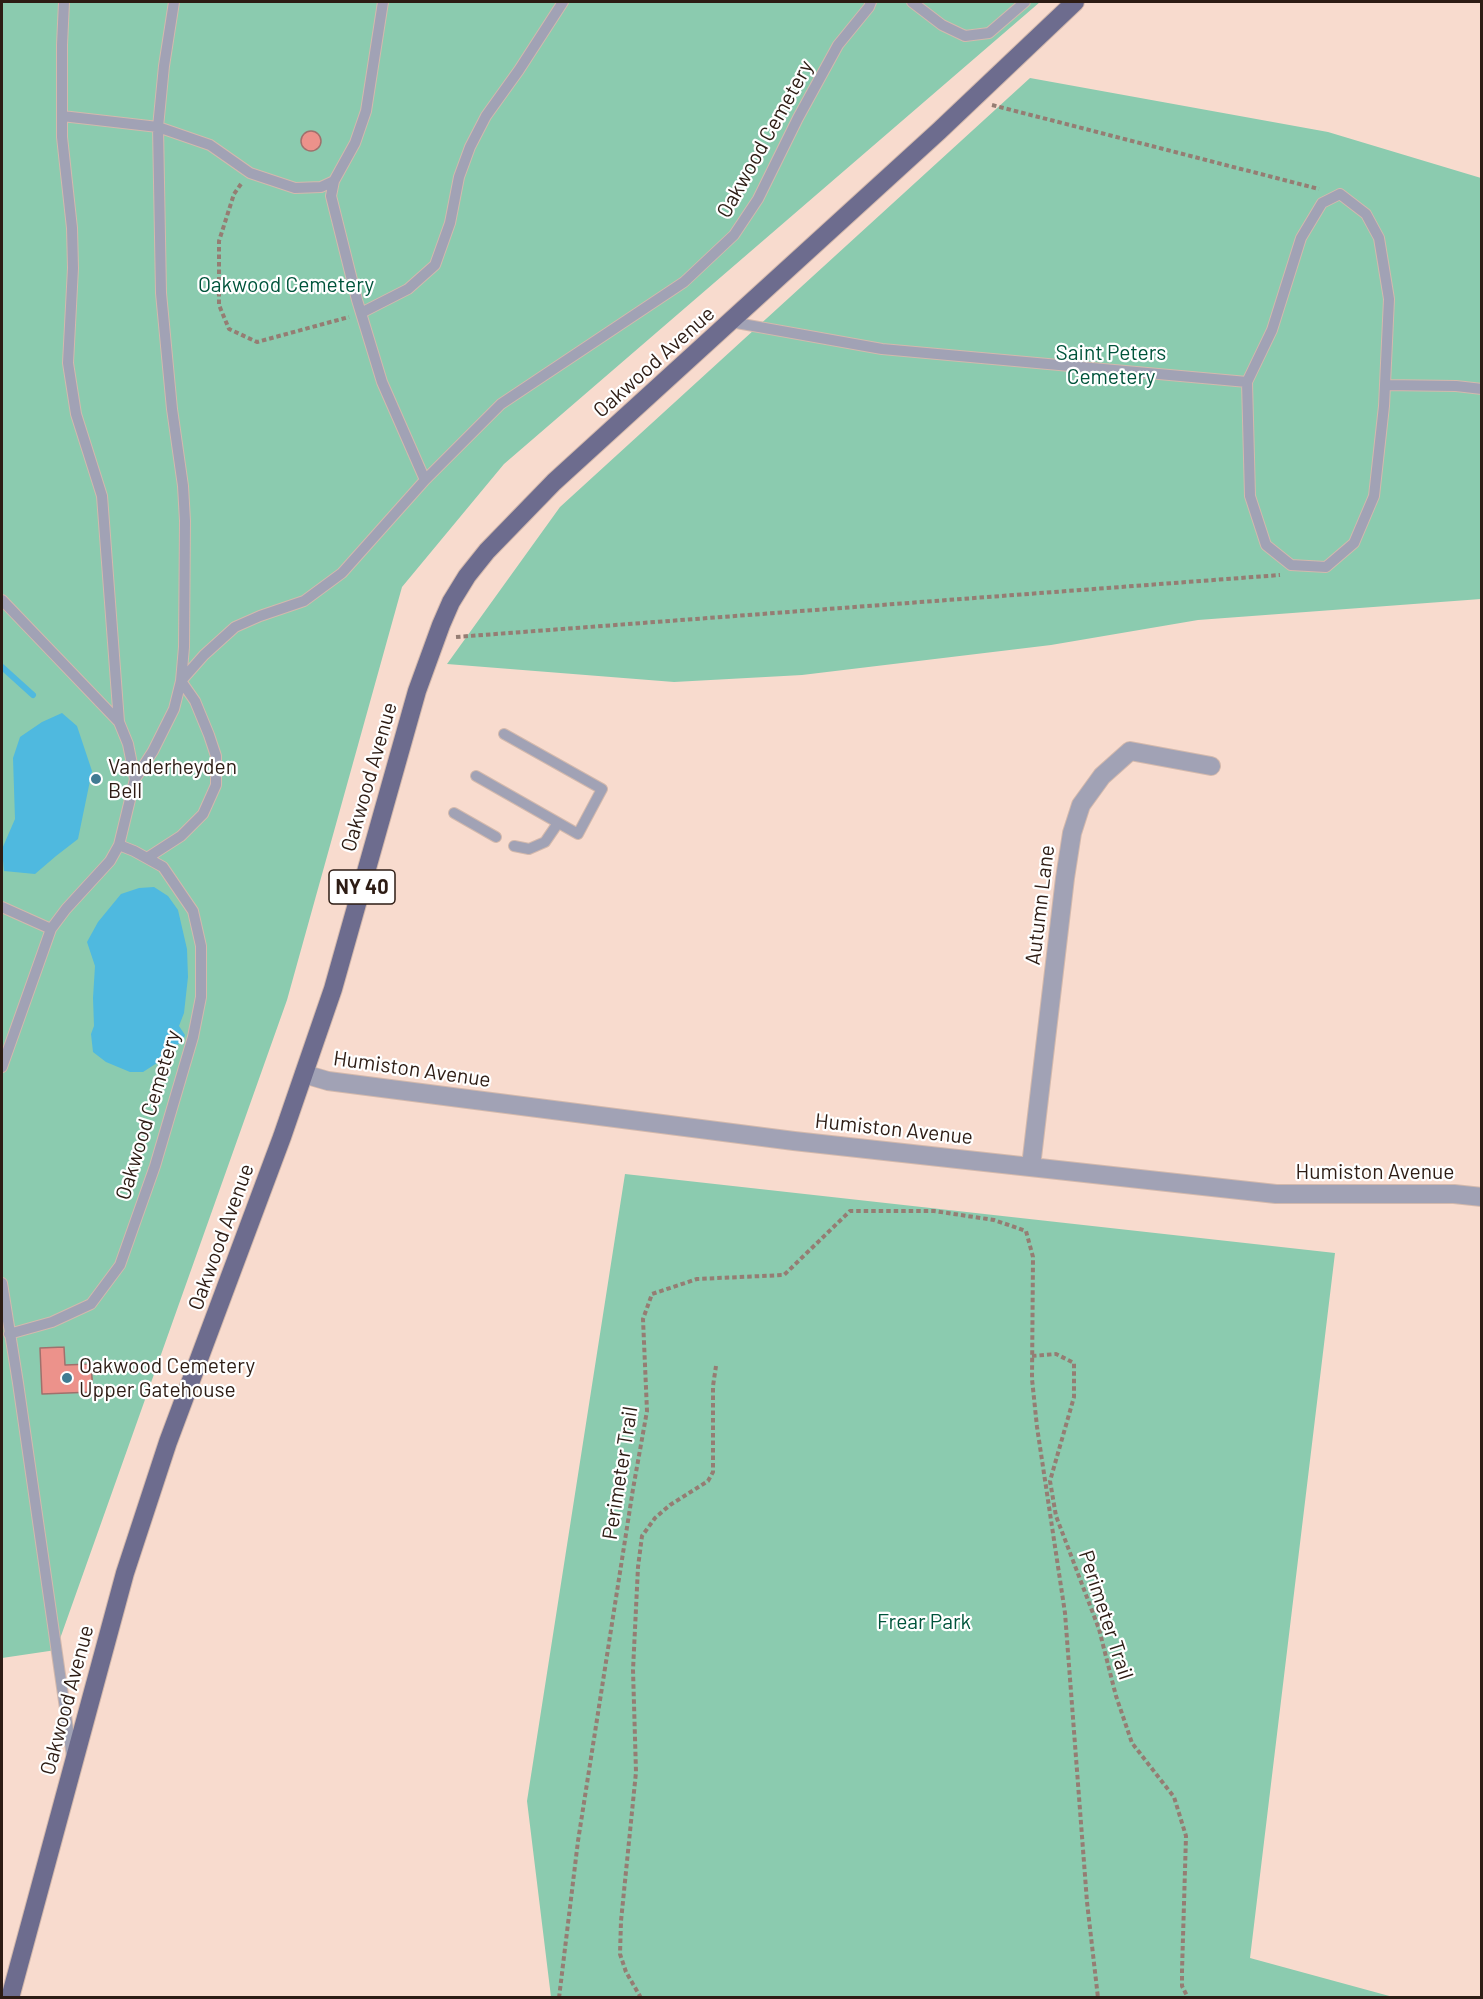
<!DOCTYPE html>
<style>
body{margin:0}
#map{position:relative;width:1483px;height:1999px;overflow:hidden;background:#f8dbce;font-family:Barlow,sans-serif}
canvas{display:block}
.frame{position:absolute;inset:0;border:3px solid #2d1c14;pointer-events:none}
</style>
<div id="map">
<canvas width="1483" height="1999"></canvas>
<div class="frame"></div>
</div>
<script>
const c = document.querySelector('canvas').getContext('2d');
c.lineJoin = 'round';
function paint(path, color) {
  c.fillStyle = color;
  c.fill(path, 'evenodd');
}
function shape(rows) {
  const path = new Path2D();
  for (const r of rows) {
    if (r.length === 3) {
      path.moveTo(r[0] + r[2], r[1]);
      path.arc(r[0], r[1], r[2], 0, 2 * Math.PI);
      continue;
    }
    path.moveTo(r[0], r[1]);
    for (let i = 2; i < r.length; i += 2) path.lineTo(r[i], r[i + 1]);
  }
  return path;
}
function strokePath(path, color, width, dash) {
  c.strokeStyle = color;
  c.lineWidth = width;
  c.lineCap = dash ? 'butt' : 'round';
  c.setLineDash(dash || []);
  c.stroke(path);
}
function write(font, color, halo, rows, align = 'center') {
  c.font = font + ' Barlow,sans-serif';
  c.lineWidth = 4.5;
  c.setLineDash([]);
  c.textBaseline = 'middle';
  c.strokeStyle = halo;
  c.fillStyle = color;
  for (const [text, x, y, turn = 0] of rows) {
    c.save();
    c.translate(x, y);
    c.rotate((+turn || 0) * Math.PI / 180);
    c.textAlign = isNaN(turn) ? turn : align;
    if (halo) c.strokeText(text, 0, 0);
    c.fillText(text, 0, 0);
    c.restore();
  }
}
paint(shape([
 [2,2,1040,2,504,464,402,587,287,1000,56,1650,2,1658],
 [1030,78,1328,132,1481,178,1481,599,1198,620,1051,645,802,675,674,682,447,664,560,507],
 [625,1174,1335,1253,1250,1958,1393,1997,551,1997,527,1801]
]), '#8bcbaf');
paint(shape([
 [62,713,77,726,92,771,78,839,56,856,35,874,4,871,2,849,15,819,13,758,20,737,42,722],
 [154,887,168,896,178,910,187,949,188,977,184,1013,179,1026,185,1035,182,1043,170,1047,163,1054,157,1063,143,1072,130,1072,106,1062,93,1052,91,1034,94,1026,93,998,95,966,87,942,98,922,121,894,139,888]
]), '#4fb9df');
strokePath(shape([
 [2,667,33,695]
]), '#4fb9df', 6);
const building = shape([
 [311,141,10],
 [64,1347,65,1365,91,1364,93,1392,42,1394,40,1348,64,1347]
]);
paint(building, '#ec928b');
strokePath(building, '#a0706c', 1.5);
const lane = shape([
 [64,2,62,45,62,137,72,228,73,268,68,363,76,414,102,496,119,722],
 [383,2,366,111,355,143,334,181,331,196,357,300,382,382,425,480],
 [912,2,942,25,965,36,989,33,1025,2],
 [62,116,158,127,210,145,250,173,295,188,321,187,334,181],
 [1340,194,1366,214,1379,238,1389,299,1384,406,1374,496,1354,543,1326,567,1291,565,1266,545,1250,496,1247,382,1272,330,1301,238,1322,203,1340,194],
 [361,313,408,289,435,265,450,223,459,177,470,147,486,116,519,70,563,2],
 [731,322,882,349,1247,382],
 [1385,385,1456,386,1482,389],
 [2,600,119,722,128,744,135,779,119,845,110,861,66,909,51,929,2,907],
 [476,776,578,834,602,789,504,734],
 [135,779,153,751,174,709,181,681,184,647,185,521,183,486,172,409,161,293,158,127,164,66,174,2],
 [454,813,496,837],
 [514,846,529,849,545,842,558,823],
 [147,858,181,836,203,814,216,785,216,756,209,735,195,701,181,681,204,655,235,627,260,616,304,601,342,573,425,480,501,404,684,282,734,235,758,199,798,118,838,45,869,7,871,2],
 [2,1067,51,929],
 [2,1283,18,1383,72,1757],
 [9,1334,52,1322,91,1304,120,1265,155,1166,193,1037,201,997,201,946,193,911,163,867,134,851,119,845]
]);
const street = shape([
 [304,1074,328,1081,794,1141,1276,1194,1454,1194,1482,1197],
 [1031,1166,1065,878,1072,833,1081,805,1102,776,1130,751,1211,766]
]);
const primary = shape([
 [10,1998,125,1573,168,1442,282,1137,333,989,417,691,441,625,451,602,467,576,487,551,554,482,939,131,1075,2]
]);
strokePath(lane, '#d3b9ad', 12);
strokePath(street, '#d3b9ad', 20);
strokePath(primary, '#d3b9ad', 20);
strokePath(shape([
 [992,105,1319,189],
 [241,184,234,194,219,241,219,305,229,329,257,342,349,317],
 [456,637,1280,575],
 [1032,1356,1056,1354,1074,1363,1074,1397,1050,1481,1056,1516,1099,1629,1116,1696,1132,1743,1174,1797,1186,1836,1182,1971,1182,1986,1188,1998],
 [559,1998,578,1841,633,1489,647,1411,643,1319,652,1294,697,1279,784,1275,850,1211,934,1211,994,1220,1026,1231,1033,1257,1032,1379,1037,1427,1065,1613,1087,1902,1098,1998],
 [641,1998,626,1972,620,1954,621,1921,636,1772,633,1670,638,1567,642,1536,655,1518,670,1505,708,1481,713,1472,713,1386,716,1366]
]), '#957d73', 4, [4.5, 3]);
strokePath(lane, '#a1a2b5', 10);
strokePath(street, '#a1a2b5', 18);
strokePath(primary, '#6d6c8e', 18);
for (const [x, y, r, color] of [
 [96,779,6,"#407c93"],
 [67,1378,6,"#407c93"]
]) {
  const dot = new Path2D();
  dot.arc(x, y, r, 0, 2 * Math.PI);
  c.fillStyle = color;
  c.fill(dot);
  strokePath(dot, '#fff', 2);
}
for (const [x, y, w] of [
 [362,887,66]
]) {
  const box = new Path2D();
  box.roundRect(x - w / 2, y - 17, w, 34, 4.5);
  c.fillStyle = '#fff';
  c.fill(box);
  strokePath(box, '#2d1c14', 1.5);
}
write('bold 20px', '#2d1c14', null, [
 ["NY 40",362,887]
]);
write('21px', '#2d1c14', '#fff', [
 ["Oakwood Cemetery",765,139,-61],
 ["Oakwood Avenue",654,362,-42],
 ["Oakwood Avenue",369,777,-74],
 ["Autumn Lane",1040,905,-83],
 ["Humiston Avenue",412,1069,8],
 ["Oakwood Cemetery",148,1115,-73],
 ["Humiston Avenue",894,1129,6],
 ["Humiston Avenue",1375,1172],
 ["Oakwood Avenue",221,1237,-70],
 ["Perimeter Trail",620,1473,-81],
 ["Perimeter Trail",1106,1615,72],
 ["Oakwood Avenue",67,1700,-75]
]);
write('21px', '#00543b', '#fff', [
 ["Oakwood Cemetery",286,285],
 ["Saint Peters",1111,353],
 ["Cemetery",1111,377],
 ["Frear Park",924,1622]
]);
write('21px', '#2d1c14', '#fff', [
 ["Vanderheyden",108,767],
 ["Bell",108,791],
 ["Oakwood Cemetery",79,1366],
 ["Upper Gatehouse",79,1390]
], 'left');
</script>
